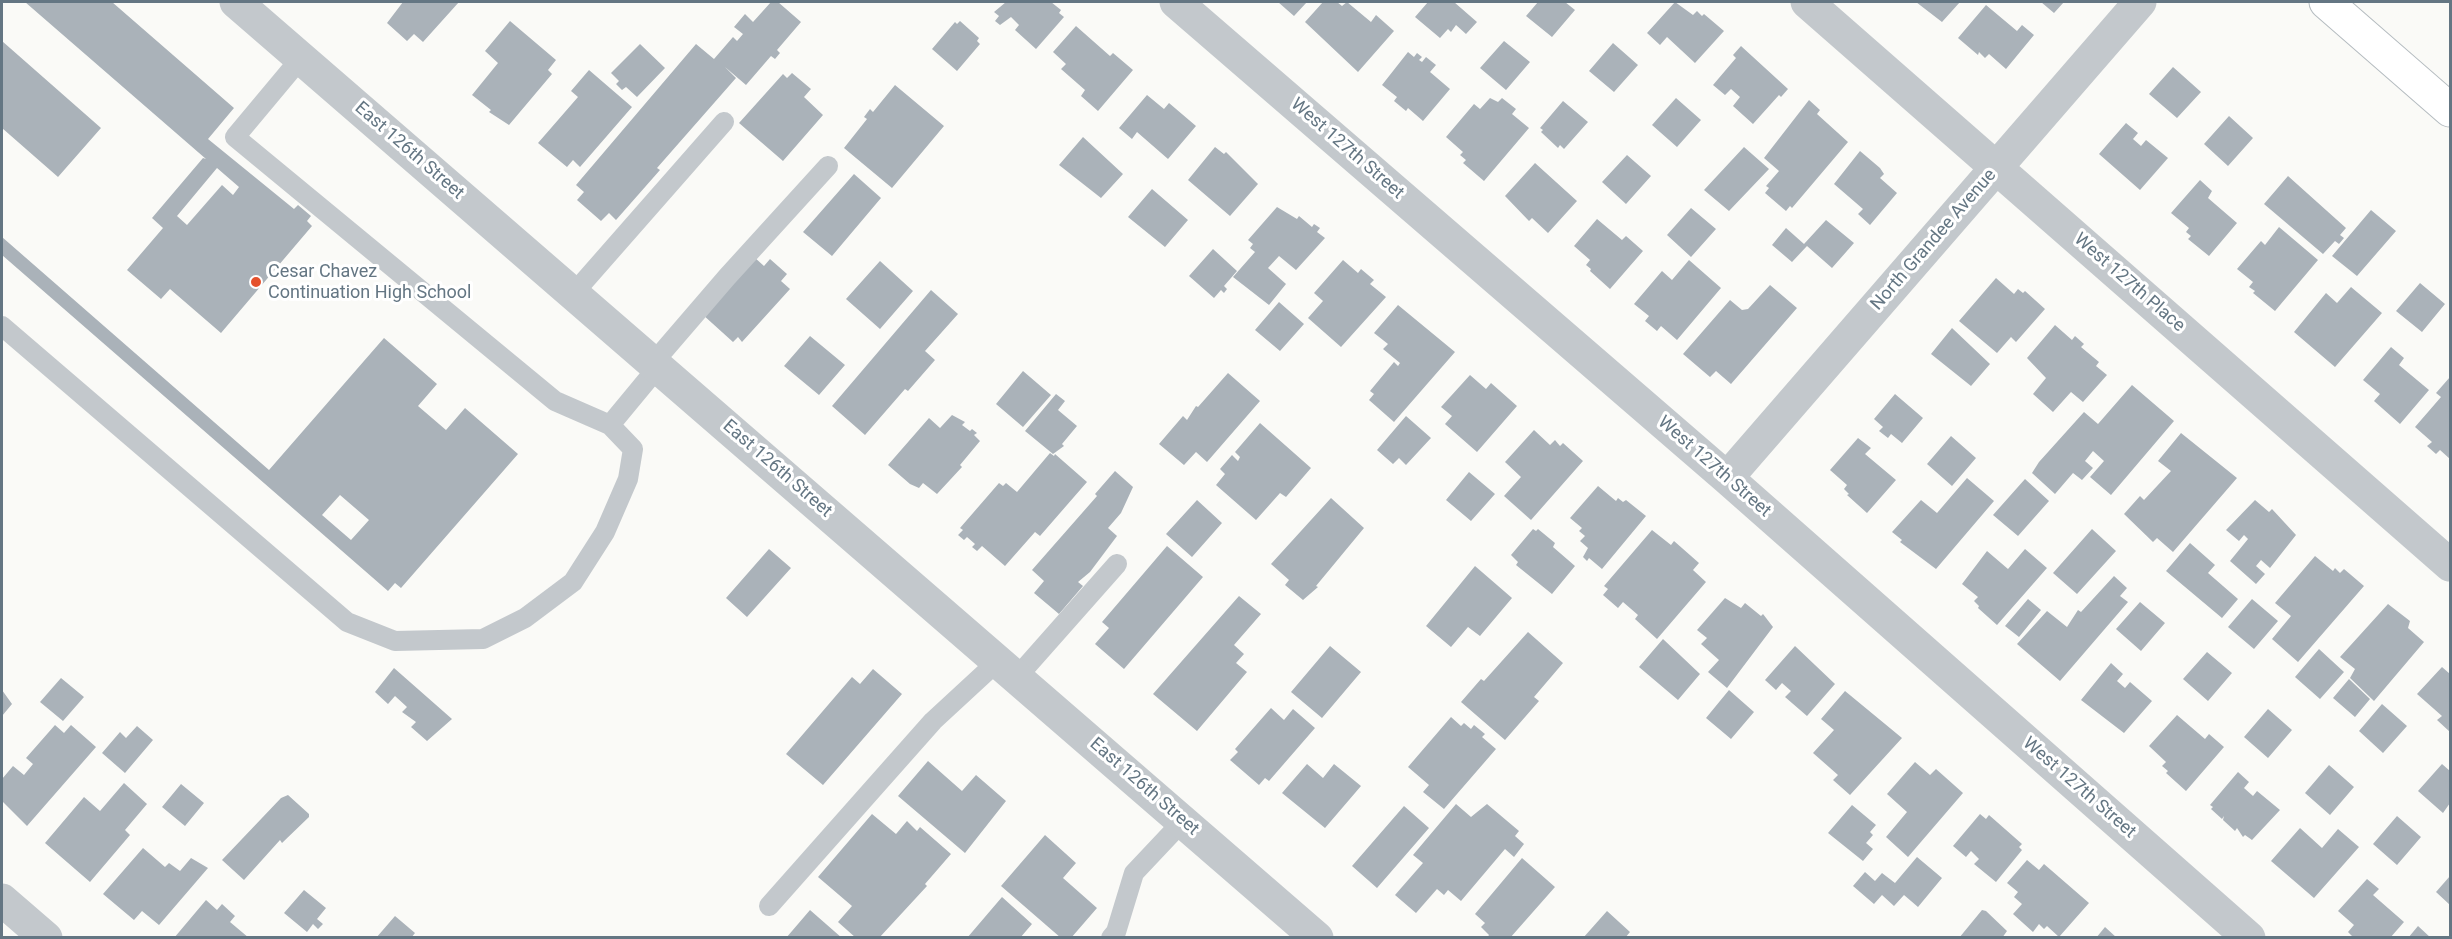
<!DOCTYPE html>
<style>
body{margin:0}
#map{position:relative;width:2452px;height:939px;overflow:hidden;background:#fafaf7;font-family:Roboto,sans-serif}
canvas{display:block}
.frame{position:absolute;inset:0;border:3px solid #647683;pointer-events:none}
</style>
<div id="map">
<canvas width="2452" height="939"></canvas>
<div class="frame"></div>
</div>
<script>
const c = document.querySelector('canvas').getContext('2d');
c.lineJoin = 'round';
function paint(path, color) {
  c.fillStyle = color;
  c.fill(path, 'evenodd');
}
function shape(rows) {
  const path = new Path2D();
  for (const r of rows) {
    path.moveTo(r[0], r[1]);
    for (let i = 2; i < r.length; i += 2) path.lineTo(r[i], r[i + 1]);
  }
  return path;
}
function strokePath(path, color, width, dash) {
  c.strokeStyle = color;
  c.lineWidth = width;
  c.lineCap = dash ? 'butt' : 'round';
  c.setLineDash(dash || []);
  c.stroke(path);
}
function write(font, color, halo, rows, align = 'center') {
  c.font = font + ' Roboto,sans-serif';
  c.lineWidth = 6;
  c.setLineDash([]);
  c.textBaseline = 'middle';
  c.strokeStyle = halo;
  c.fillStyle = color;
  for (const [text, x, y, turn = 0] of rows) {
    c.save();
    c.translate(x, y);
    c.rotate((+turn || 0) * Math.PI / 180);
    c.textAlign = isNaN(turn) ? turn : align;
    if (halo) c.strokeText(text, 0, 0);
    c.fillText(text, 0, 0);
    c.restore();
  }
}
paint(shape([
 [25,2,112,2,234,108,208,139,294,209,298,205,311,216,307,221,312,226,221,333,170,289,161,299,127,270,163,228,152,218,203,158,206,159],
 [217,168,239,187,233,195,222,185,187,225,177,216],
 [403,2,459,2,423,42,414,34,407,41,387,23],
 [771,2,778,2,801,22,777,50,780,53,775,59,771,56,746,85,725,67,736,78,657,168,660,170,616,220,609,213,601,221,577,200,584,192,576,185,696,44,714,59,733,37,737,41,743,34,734,27,745,14,753,22],
 [1006,2,1051,2,1061,10,1059,13,1064,17,1036,49,1015,30,1019,25,1011,17,1000,25,995,21,999,16,994,12],
 [1278,2,1307,2,1294,16],
 [1323,2,1337,2,1342,6,1347,2,1371,22,1376,15,1394,31,1358,72,1305,22],
 [1428,2,1454,2,1477,22,1466,34,1456,25,1451,32,1448,29,1440,38,1415,17],
 [1538,2,1565,2,1575,10,1552,37,1526,16],
 [1675,2,1693,15,1697,11,1702,16,1704,14,1724,31,1695,63,1667,37,1660,45,1647,33],
 [1916,2,1960,2,1942,22],
 [2041,2,2064,2,2054,13],
 [1986,5,2017,31,2022,25,2034,35,2006,69,1989,54,1985,58,1979,52,1978,55,1958,38],
 [510,21,556,60,548,70,552,74,509,125,489,112,491,110,472,95,498,63,485,51],
 [960,21,979,38,977,41,980,44,957,71,932,49,955,22,957,24],
 [1076,26,1110,56,1113,53,1133,70,1098,111,1081,96,1085,90,1061,69,1066,64,1053,52],
 [2,41,101,128,58,177,2,128],
 [1504,41,1530,62,1506,90,1480,68],
 [1613,43,1638,65,1614,92,1589,71],
 [640,44,665,68,637,97,626,87,622,90,616,84,619,81,611,73],
 [1741,46,1788,89,1781,97,1779,95,1753,124,1733,106,1740,97,1731,89,1725,95,1713,85,1736,58,1733,55],
 [1408,52,1414,57,1417,53,1422,57,1419,60,1422,62,1426,57,1436,65,1430,72,1450,89,1423,121,1408,108,1406,111,1394,101,1397,97,1382,85],
 [2173,67,2201,92,2177,118,2149,94],
 [589,70,632,107,580,167,573,160,567,167,538,143,578,97,571,91],
 [792,73,811,89,804,97,823,115,783,161,739,123,783,74,787,78],
 [895,85,944,126,892,188,844,148,867,119,864,117,870,109,873,112],
 [1147,95,1164,109,1169,103,1196,126,1168,159,1137,132,1132,139,1119,128],
 [1490,98,1498,102,1502,98,1516,109,1512,114,1529,128,1484,181,1463,163,1466,160,1460,155,1463,152,1446,137,1474,104,1480,109],
 [1676,98,1701,120,1677,147,1652,125],
 [1809,100,1820,110,1817,114,1848,142,1792,208,1790,206,1786,211,1765,193,1769,188,1766,186,1779,171,1764,158],
 [1563,101,1588,122,1564,149,1560,145,1558,148,1541,132,1543,130,1540,128],
 [2229,116,2253,138,2228,166,2204,144],
 [2126,123,2138,133,2133,139,2141,146,2146,140,2168,158,2140,190,2099,154],
 [1083,137,1123,174,1101,198,1059,165],
 [1215,147,1224,154,1226,152,1258,184,1230,216,1188,180],
 [1744,147,1769,169,1729,211,1704,190],
 [1860,151,1880,168,1884,174,1880,178,1897,193,1870,225,1858,214,1863,209,1834,184],
 [1627,155,1651,176,1626,204,1602,182],
 [1535,163,1577,201,1548,233,1532,218,1529,221,1505,196],
 [854,174,881,198,832,256,803,232],
 [2288,176,2346,228,2340,235,2344,238,2339,244,2335,241,2323,254,2264,204],
 [2200,180,2212,191,2208,198,2237,223,2209,256,2188,239,2191,236,2186,232,2189,228,2171,213],
 [1152,189,1188,220,1165,247,1128,217],
 [1277,207,1297,219,1299,216,1312,227,1314,224,1320,228,1317,232,1325,238,1296,270,1279,256,1268,268,1286,284,1269,305,1233,277,1255,252,1250,248,1253,244,1248,240],
 [1691,208,1716,229,1691,257,1667,235],
 [2371,210,2396,231,2357,276,2332,256],
 [1597,219,1622,240,1626,236,1643,251,1610,289,1590,271,1591,269,1586,265,1590,260,1574,246],
 [1826,220,1854,243,1832,268,1807,246,1792,262,1772,245,1786,228,1804,244],
 [2279,227,2318,260,2275,311,2253,293,2255,291,2249,287,2253,282,2237,269,2261,241,2265,245],
 [2,237,269,470,384,338,437,384,418,406,446,430,465,408,518,454,401,588,395,583,388,591,2,255],
 [340,495,369,520,351,540,322,515],
 [1213,249,1237,271,1224,286,1227,289,1224,293,1221,290,1214,298,1189,276],
 [754,257,764,266,770,259,787,274,781,281,790,289,742,342,738,337,733,342,702,314],
 [1343,260,1358,273,1361,269,1374,280,1370,284,1386,297,1341,347,1308,318,1323,301,1314,293],
 [1689,260,1721,288,1677,340,1661,326,1657,331,1645,321,1649,316,1634,304,1662,271,1672,280],
 [880,261,913,291,880,329,846,299],
 [1996,278,2014,294,2018,289,2023,293,2025,291,2045,309,2016,342,2011,337,1997,353,1959,321],
 [2420,283,2445,304,2422,332,2396,311],
 [1770,285,1797,308,1731,384,1716,371,1710,377,1683,354,1730,300,1742,310,1748,309],
 [2351,287,2382,313,2335,367,2294,332,2326,293,2337,303],
 [931,290,958,314,925,351,935,360,908,391,905,389,865,435,832,406],
 [1279,302,1304,324,1280,351,1255,330],
 [1398,305,1455,352,1394,422,1369,400,1374,394,1370,391,1394,362,1398,366,1400,363,1383,349,1388,344,1374,333],
 [2055,325,2072,340,2075,336,2084,344,2081,347,2099,362,2096,366,2107,375,2083,402,2071,392,2053,412,2033,394,2046,378,2027,358],
 [1952,328,1990,364,1971,386,1931,354],
 [810,336,845,365,819,395,784,366],
 [2391,347,2404,358,2399,365,2429,390,2400,424,2374,401,2380,394,2363,380],
 [1023,371,1051,395,1023,427,996,404],
 [1228,373,1260,401,1207,462,1196,452,1184,465,1159,444,1183,416,1187,420,1196,406,1198,407],
 [1470,375,1486,389,1491,383,1517,406,1477,452,1445,424,1452,416,1441,407],
 [2450,377,2450,459,2440,450,2436,454,2427,446,2432,442,2415,427,2441,397,2436,393],
 [2132,385,2174,421,2111,495,2090,477,2104,461,2093,451,2085,461,2093,468,2082,480,2073,473,2055,494,2032,473,2039,462,2084,412,2098,424],
 [1056,394,1065,401,1058,410,1077,426,1062,444,1064,446,1053,454,1025,431],
 [1895,394,1923,418,1902,443,1891,434,1888,438,1879,431,1883,427,1874,419],
 [952,415,965,422,962,425,970,431,972,429,977,433,974,435,980,441,960,465,962,467,937,494,923,483,919,488,910,484,888,465,929,418,940,428],
 [1406,416,1431,438,1406,465,1399,458,1393,464,1377,450],
 [1260,423,1311,468,1286,497,1280,493,1256,520,1216,485,1225,474,1220,469,1232,455,1238,461,1240,457,1235,452],
 [1534,430,1550,445,1555,440,1560,446,1563,443,1583,461,1531,520,1504,496,1521,477,1505,462],
 [2181,433,2237,478,2173,552,2157,538,2153,542,2124,514,2140,496,2144,500,2171,471,2158,461],
 [1951,436,1976,458,1952,486,1927,464],
 [1858,438,1871,448,1865,454,1896,480,1867,513,1847,495,1849,494,1844,489,1847,485,1830,470],
 [1050,453,1054,456,1055,454,1087,482,1040,536,1035,532,1005,566,982,546,977,551,972,547,975,544,967,537,964,540,958,535,963,530,960,528,999,483,1003,486,1006,483,1017,492],
 [1115,471,1133,487,1121,513,1108,528,1117,536,1090,572,1078,582,1083,586,1059,614,1034,593,1044,581,1032,570,1097,496,1095,494],
 [1469,472,1495,494,1471,521,1446,500],
 [1967,478,1994,501,1936,569,1900,542,1902,540,1892,532,1921,500,1937,513],
 [2025,479,2049,501,2018,536,1993,515],
 [1598,486,1616,501,1618,498,1623,502,1626,500,1646,516,1602,569,1589,558,1587,561,1583,557,1588,548,1580,541,1585,536,1579,531,1582,528,1570,518],
 [1331,498,1364,528,1316,586,1318,587,1303,600,1285,585,1289,580,1271,564],
 [1197,500,1222,523,1192,557,1166,534],
 [2255,500,2269,512,2272,509,2296,535,2270,568,2261,560,2256,566,2265,574,2256,584,2230,561,2248,539,2244,535,2239,541,2226,530],
 [1533,529,1536,531,1538,529,1555,543,1553,547,1575,566,1552,594,1516,565,1518,562,1511,555],
 [2092,529,2116,551,2077,594,2053,573],
 [1652,530,1671,545,1674,541,1699,563,1693,570,1706,582,1657,639,1635,619,1638,615,1623,602,1618,608,1603,595,1608,589,1604,586],
 [2190,543,2215,565,2208,573,2238,599,2222,618,2166,571],
 [1167,546,1203,577,1124,669,1095,644,1109,628,1102,622],
 [769,549,791,568,747,617,726,598],
 [2025,549,2047,568,1997,625,1978,608,1979,606,1974,601,1978,597,1962,584,1987,551,2008,569],
 [2315,556,2333,571,2335,568,2340,573,2344,569,2364,586,2298,662,2272,639,2291,616,2275,603],
 [1475,566,1512,598,1480,636,1468,627,1451,647,1426,626],
 [2114,576,2127,588,2120,596,2128,602,2060,681,2017,644,2047,611,2067,627,2078,610,2081,612],
 [1239,596,1261,614,1234,645,1244,654,1236,663,1247,672,1197,731,1153,694],
 [1725,598,1741,608,1745,603,1761,616,1763,614,1773,627,1727,688,1708,672,1719,660,1701,644,1707,638,1697,630],
 [2028,599,2041,610,2019,637,2005,626],
 [2252,599,2278,621,2254,649,2228,627],
 [2140,602,2165,623,2141,651,2116,629],
 [2388,604,2410,621,2408,628,2424,642,2374,701,2350,678,2355,669,2340,657],
 [1528,632,1563,663,1534,697,1539,701,1505,740,1461,702,1481,679,1484,681],
 [1663,639,1700,674,1678,700,1639,667],
 [1330,646,1361,672,1322,718,1291,692],
 [1795,646,1835,684,1807,716,1785,697,1791,691,1782,683,1776,690,1765,680],
 [2319,649,2344,672,2320,699,2295,677],
 [2207,652,2232,673,2208,701,2183,679],
 [2111,663,2123,674,2117,681,2125,688,2130,682,2152,701,2124,733,2081,700],
 [2442,667,2450,674,2450,732,2437,720,2442,716,2417,694],
 [394,668,452,719,427,741,411,727,416,722,402,712,407,707,395,696,388,704,375,692],
 [873,669,902,694,823,785,786,754,852,677,860,684],
 [61,678,84,697,63,721,40,702],
 [2349,679,2370,699,2355,717,2333,698],
 [2,690,12,704,2,716],
 [1729,690,1754,712,1731,739,1706,718],
 [1845,691,1902,738,1850,795,1833,780,1838,775,1813,753,1834,730,1821,719],
 [2382,704,2407,726,2383,753,2359,731],
 [1271,708,1284,720,1293,709,1315,728,1269,781,1265,778,1259,785,1230,760,1238,752,1235,749],
 [2268,709,2292,730,2268,758,2244,737],
 [2177,715,2205,739,2209,734,2224,747,2186,791,2166,773,2168,771,2162,766,2166,762,2149,746],
 [1451,717,1461,726,1464,723,1471,729,1474,725,1485,734,1482,737,1496,749,1444,809,1423,792,1429,785,1408,767],
 [55,725,64,733,71,725,96,747,27,826,2,801,2,779,13,766,24,775,33,764,26,758],
 [137,726,153,740,125,773,102,753,120,732,126,738],
 [928,761,962,791,976,775,1006,801,965,853,898,796],
 [1915,762,1930,775,1936,769,1963,793,1908,857,1886,837,1907,812,1887,794],
 [1307,764,1323,778,1334,764,1361,786,1325,828,1282,793],
 [2442,764,2450,771,2450,803,2443,813,2418,791],
 [2329,765,2354,787,2330,815,2305,793],
 [2238,772,2249,782,2244,788,2253,796,2257,791,2280,810,2252,840,2245,835,2243,837,2237,828,2235,831,2223,820,2224,816,2222,819,2211,809,2213,807,2210,805],
 [124,783,147,804,125,830,130,835,90,882,45,843,84,797,100,811],
 [181,784,204,803,185,826,162,807],
 [288,795,309,814,309,817,282,843,280,840,244,880,222,860,281,798],
 [1456,804,1471,817,1487,804,1519,831,1515,836,1524,844,1514,857,1505,849,1461,901,1448,890,1444,895,1437,889,1416,913,1395,895,1423,863,1413,855],
 [1852,805,1876,825,1870,832,1873,835,1866,843,1873,849,1863,861,1828,833],
 [1404,806,1429,828,1377,888,1352,866],
 [872,814,896,834,907,821,917,831,920,827,951,854,925,884,927,886,879,938,856,938,838,922,852,906,818,877],
 [1980,814,1986,819,1989,815,2022,844,2019,847,2022,850,1996,882,1974,864,1979,859,1971,851,1966,857,1953,846],
 [2397,816,2421,837,2397,865,2373,844],
 [2300,828,2322,848,2338,829,2359,847,2314,898,2271,861],
 [1045,835,1076,863,1063,878,1097,908,1071,938,1061,938,1001,886],
 [143,848,165,867,169,863,180,871,191,858,208,868,159,925,142,911,134,920,103,894],
 [1917,857,1942,878,1918,907,1904,895,1894,906,1882,895,1874,904,1853,886,1865,872,1875,881,1882,873,1895,883],
 [1522,858,1555,887,1510,938,1487,938,1489,935,1481,927,1485,923,1475,914],
 [2027,860,2039,870,2044,864,2089,903,2059,937,2047,926,2044,929,2039,924,2033,932,2013,914,2022,904,2014,897,2018,892,2007,883],
 [2450,876,2450,905,2436,892],
 [2367,879,2379,889,2373,895,2404,922,2390,938,2354,938,2348,932,2354,925,2338,911],
 [304,890,326,908,317,919,323,924,318,929,313,924,307,932,284,913],
 [1002,897,1032,924,1020,938,967,938],
 [206,900,217,910,222,904,235,916,230,922,249,938,174,938],
 [810,910,842,938,786,938],
 [1982,910,1986,911,2007,931,2002,938,1959,938],
 [1607,911,1630,932,1625,938,1583,938],
 [395,916,415,933,411,938,376,938],
 [2418,926,2431,938,2408,938],
 [2105,927,2117,938,2096,938]
]), '#aab2b9');
const secondary = shape([
 [2326,2,2450,110]
]);
strokePath(secondary, '#b5bcc0', 35);
strokePath(shape([
 [573,294,724,122],
 [2,326,347,622,395,641,483,639,525,618,573,582,605,532,628,479,633,449,610,425,555,401,235,137,301,58],
 [653,363,727,277,828,166],
 [610,425,658,367],
 [1017,677,1117,564],
 [769,906,933,721,998,661],
 [1111,938,1116,932,1134,873,1183,821]
]), '#c3c8cc', 20);
strokePath(shape([
 [236,2,1317,938],
 [1176,2,1727,478,2249,938],
 [1807,2,2450,565],
 [1727,478,2140,2]
]), '#c3c8cc', 33);
strokePath(shape([
 [2,900,46,938]
]), '#c3c8cc', 33);
strokePath(secondary, '#fff', 33);
for (const [x, y, r, color] of [
 [256,282,6,"#e5512c"]
]) {
  const dot = new Path2D();
  dot.arc(x, y, r, 0, 2 * Math.PI);
  c.fillStyle = color;
  c.fill(dot);
  strokePath(dot, '#fff', 2);
}
write('18px', '#647683', '#fff', [
 ["West 127th Street",1347,149,41],
 ["East 126th Street",409,151,41],
 ["North Grandee Avenue",1934,240,-49],
 ["West 127th Place",2129,283,41],
 ["West 127th Street",1714,467,41],
 ["East 126th Street",777,469,41],
 ["East 126th Street",1144,787,41],
 ["West 127th Street",2079,788,41]
]);
write('18px', '#647683', '#fff', [
 ["Cesar Chavez",268,272],
 ["Continuation High School",268,293]
], 'left');
</script>
